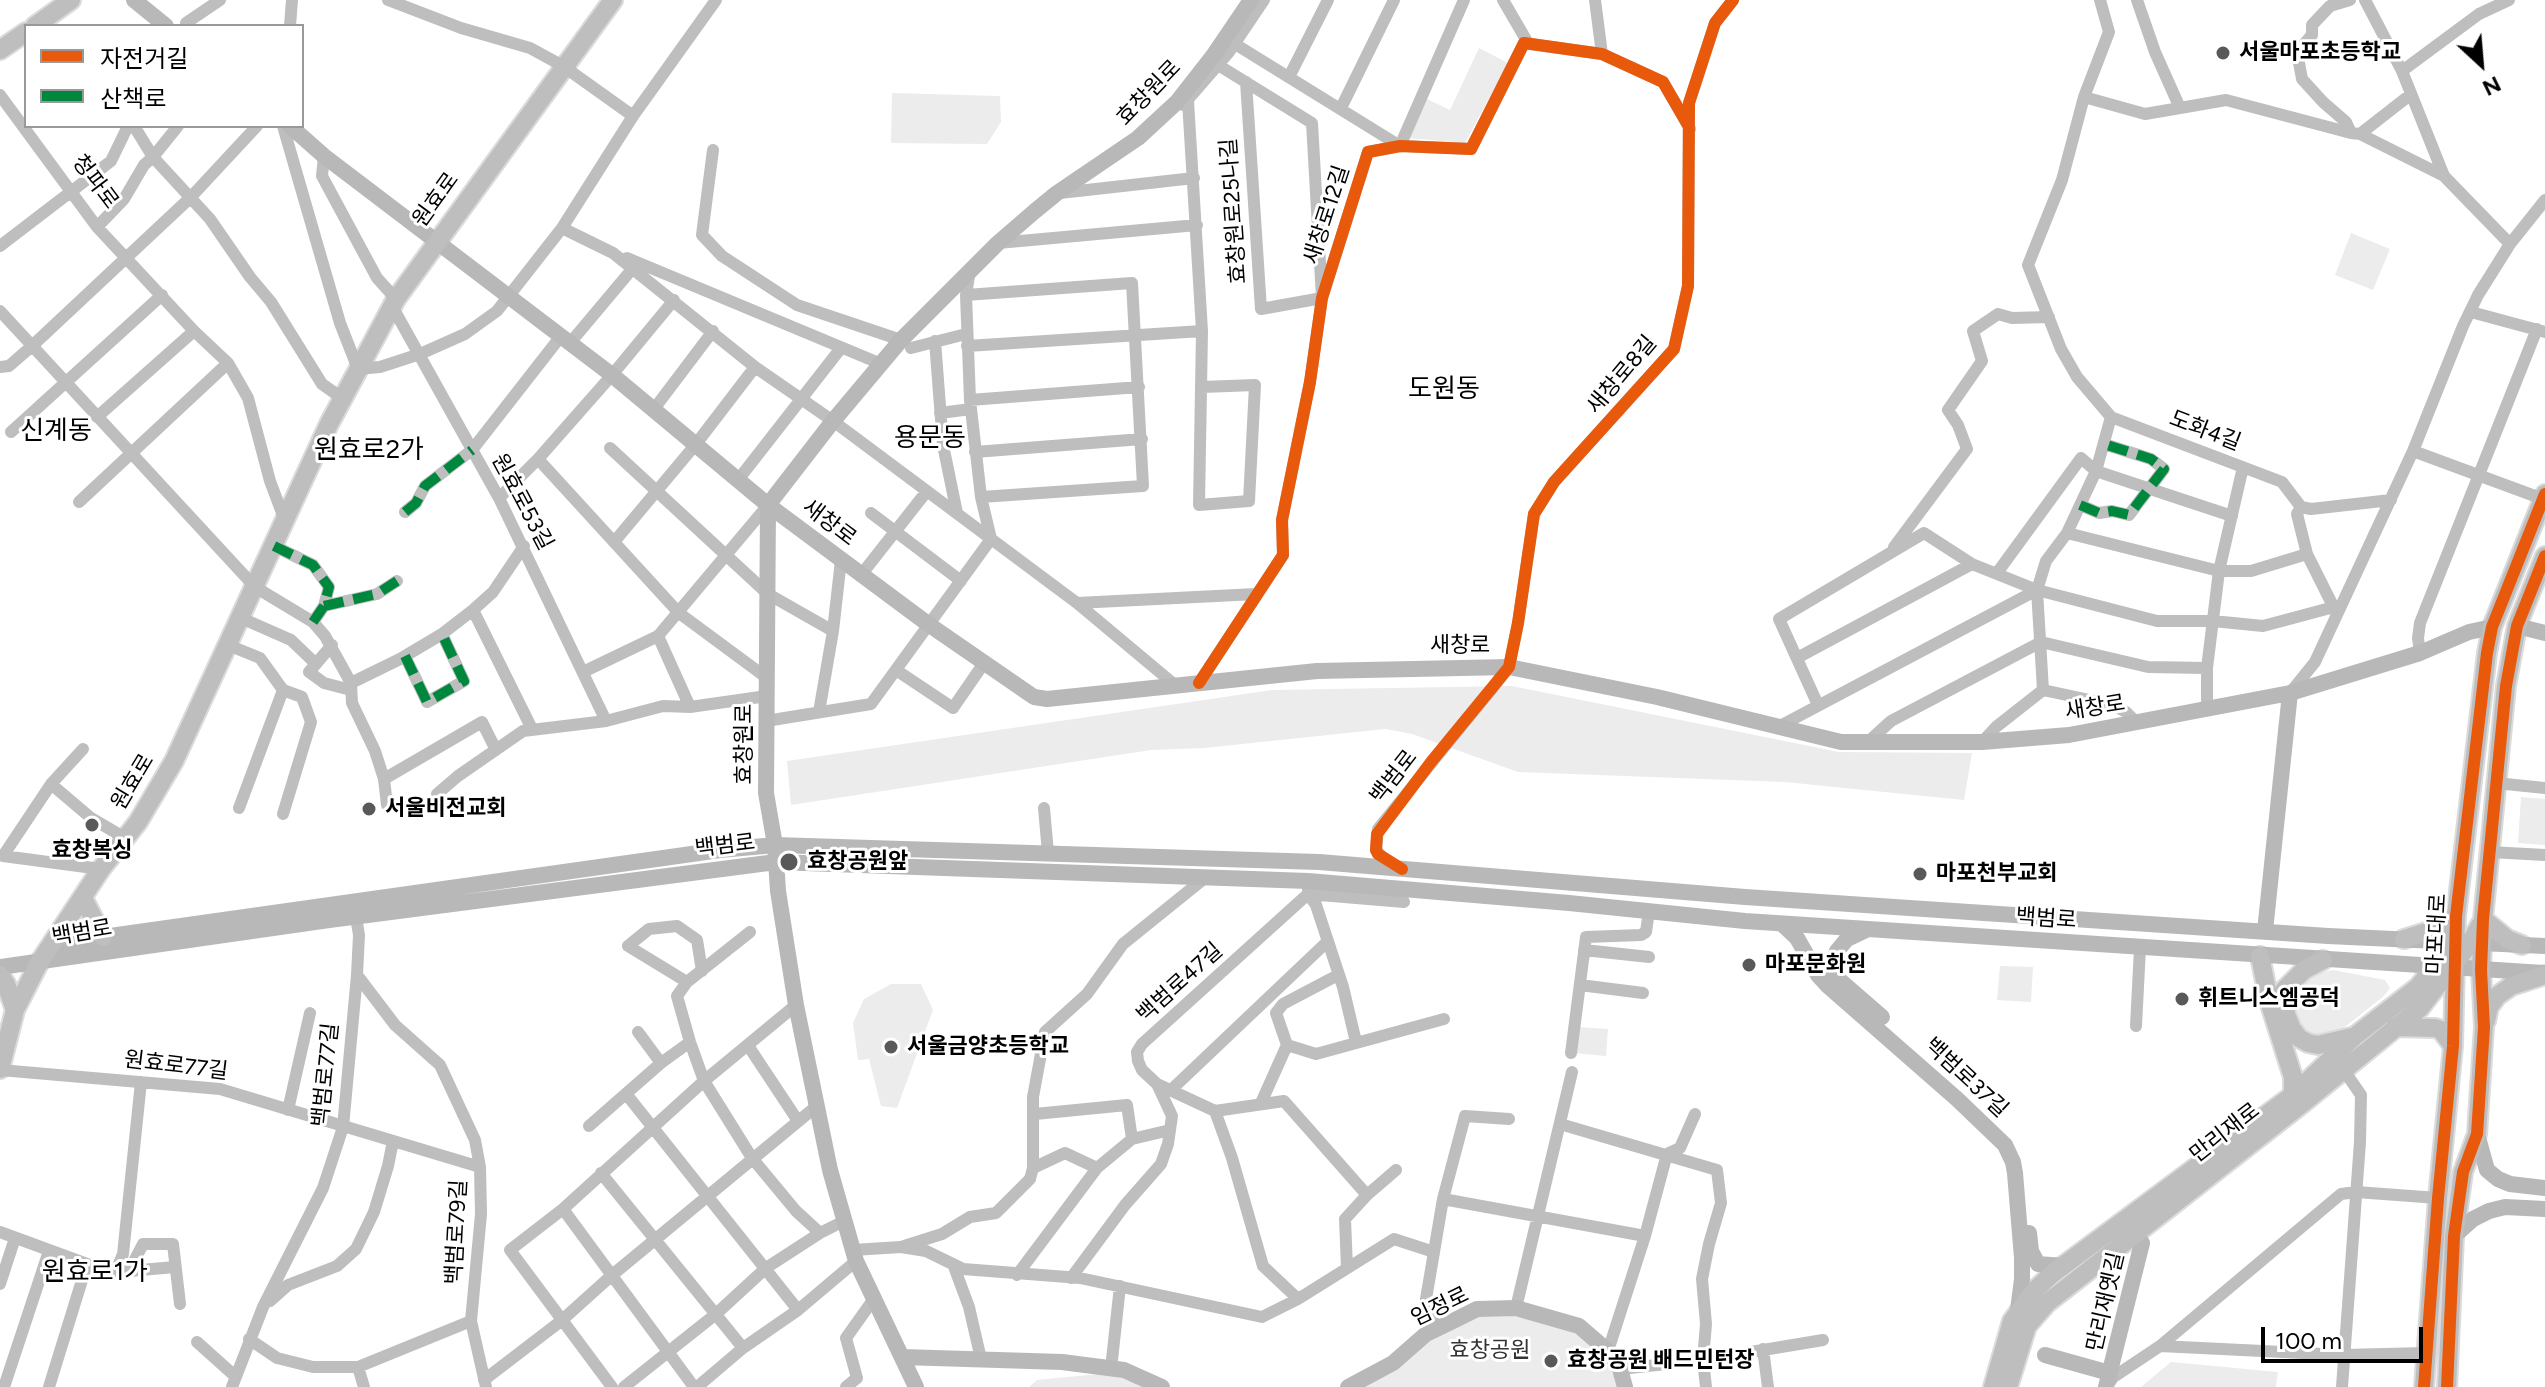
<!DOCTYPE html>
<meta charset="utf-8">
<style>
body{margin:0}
#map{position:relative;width:2545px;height:1387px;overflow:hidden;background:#fff;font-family:Figtree,"Noto Sans KR",sans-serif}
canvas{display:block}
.legend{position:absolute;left:24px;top:24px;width:280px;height:104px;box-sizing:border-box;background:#fff;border:2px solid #999;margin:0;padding:10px 14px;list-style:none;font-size:24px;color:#000}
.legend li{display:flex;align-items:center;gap:16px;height:40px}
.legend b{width:40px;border:2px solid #999}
.north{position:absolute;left:2441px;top:24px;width:80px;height:80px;-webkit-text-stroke:6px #fff;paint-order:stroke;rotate:154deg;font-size:22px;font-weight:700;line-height:32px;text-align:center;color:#000}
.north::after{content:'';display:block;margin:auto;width:28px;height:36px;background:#000;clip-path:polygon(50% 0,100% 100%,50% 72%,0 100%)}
.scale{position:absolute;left:2261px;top:1327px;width:162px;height:36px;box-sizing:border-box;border:4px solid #000;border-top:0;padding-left:10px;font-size:24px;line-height:28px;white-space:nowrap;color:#000;-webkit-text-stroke:6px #fff;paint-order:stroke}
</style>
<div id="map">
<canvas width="2545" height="1387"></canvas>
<ul class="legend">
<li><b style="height:10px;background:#e8590c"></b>자전거길</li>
<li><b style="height:10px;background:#00873e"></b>산책로</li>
</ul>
<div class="north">N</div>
<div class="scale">100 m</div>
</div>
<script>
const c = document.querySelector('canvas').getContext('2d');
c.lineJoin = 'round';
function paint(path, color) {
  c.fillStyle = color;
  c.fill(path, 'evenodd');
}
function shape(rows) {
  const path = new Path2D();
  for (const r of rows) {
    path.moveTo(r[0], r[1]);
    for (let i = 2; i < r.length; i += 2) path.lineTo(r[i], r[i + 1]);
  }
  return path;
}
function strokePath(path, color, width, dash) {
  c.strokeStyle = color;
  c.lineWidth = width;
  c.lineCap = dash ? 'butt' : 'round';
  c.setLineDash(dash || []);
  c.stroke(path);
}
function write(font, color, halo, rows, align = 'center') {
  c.font = font + ' Figtree,"Noto Sans KR",sans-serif';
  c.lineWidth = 6;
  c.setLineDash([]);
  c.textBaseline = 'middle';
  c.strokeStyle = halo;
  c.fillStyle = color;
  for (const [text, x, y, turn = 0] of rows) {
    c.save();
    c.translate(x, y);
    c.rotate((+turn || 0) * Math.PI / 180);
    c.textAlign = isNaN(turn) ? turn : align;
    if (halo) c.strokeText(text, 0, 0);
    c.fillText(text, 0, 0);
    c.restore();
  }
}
paint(shape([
 [1479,48,1508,63,1465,143,1407,138,1427,99,1450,110],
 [892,93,1000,96,1001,122,987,144,891,143],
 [2351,233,2390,249,2373,290,2335,275],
 [1512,686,1839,752,1972,753,1964,800,1785,782,1518,772,1412,734,1385,729,1204,748,1151,750,791,805,787,761,1272,690],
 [2521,797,2545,799,2545,845,2518,843],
 [2000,966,2033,967,2031,1002,1997,1000],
 [2333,970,2385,980,2390,988,2384,996,2336,1034,2313,1041,2289,1014,2292,990,2303,980,2316,973],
 [891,984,921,984,933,1010,897,1108,881,1106,869,1059,858,1060,853,1023,864,999],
 [1577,1027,1608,1029,1606,1056,1574,1053],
 [1491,1313,1541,1320,1576,1330,1604,1353,1619,1387,1363,1387,1428,1337,1456,1323],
 [2171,1362,2278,1372,2276,1387,2141,1387],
 [1109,1373,1146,1387,1029,1387,1037,1380]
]), '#ececec');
const primary = shape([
 [35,26,71,0],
 [0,50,26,32],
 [83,898,103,937],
 [2483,919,2507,939,2522,945],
 [2404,939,2439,928,2456,916],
 [2260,956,2269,1001,2293,1077,2293,1095],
 [2323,960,2304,970,2284,990,2283,1003,2287,1017,2292,1029,2299,1038,2308,1043,2318,1045,2352,1037],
 [0,975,6,984,15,1010],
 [2486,1021,2489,1007,2497,996,2511,986,2545,975],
 [2395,1027,2435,1028,2441,1030,2453,1046],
 [0,1069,15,1010,39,963,101,869,138,822,174,761,329,424,396,299,613,0],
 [1993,1387,2012,1321,2034,1291,2052,1274,2293,1095,2355,1036,2418,987,2436,965,2451,930],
 [2008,1387,2027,1326,2047,1303,2303,1103,2420,1008,2471,942,2480,925],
 [2424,1387,2438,1198,2453,1046,2456,916,2487,653,2492,627,2545,494],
 [2447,1387,2454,1236,2463,1172,2477,1134,2484,1027,2481,970,2483,919,2506,686,2517,626,2545,556]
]);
strokePath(primary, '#dbdbdb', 22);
strokePath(shape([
 [388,0,461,28,530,48,563,66,633,116],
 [1503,0,1528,43],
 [1595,0,1602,54],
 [2100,0,2109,32,2084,97,2062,180,2028,265,2061,349,2077,377,2111,417,2282,482,2301,507,2311,509,2391,500],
 [2350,0,2330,6,2312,25,2312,35,2297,52,2302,79,2323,102,2346,122,2351,133],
 [2365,0,2402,71,2444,176],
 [186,23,220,0],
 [290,26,292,0],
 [1235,44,1400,146,1464,0],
 [1218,65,1312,123,1322,298,1261,309,1246,82],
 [2402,71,2479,14,2509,0],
 [1289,77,1328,0],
 [0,95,97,227,194,331,228,363,248,398,270,481,285,521],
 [2084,97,2145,114,2180,108,2155,52,2137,0],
 [1188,101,1202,331,1199,505,1249,501,1255,385,1202,387],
 [1183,105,1229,52,1264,0],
 [1341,108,1394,0],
 [2180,108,2226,100,2351,133,2360,134,2444,176,2510,244],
 [134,126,153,157,210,219,250,277,271,302,322,384,342,398],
 [283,126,340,323,358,369,380,367,420,354,465,334,497,311,562,228,633,116,716,0],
 [2360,134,2410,95],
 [713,150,702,235,722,256,797,305,901,340],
 [324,156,322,176,377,278,396,299],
 [1060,193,1194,178],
 [97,227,124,199,144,165,153,157,178,126],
 [562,228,613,253,755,367,833,421,1077,603,1175,685],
 [998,243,1197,225],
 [0,246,111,161,128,126],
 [627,258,879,363],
 [966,295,1132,283,1143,486,981,497],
 [392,306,499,498,606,721],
 [0,311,255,587,313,622,325,636,351,683,352,703,375,751,384,779,387,805],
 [2471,312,2545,332],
 [935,341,943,445,957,513],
 [570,343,633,268],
 [967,346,1202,331],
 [911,348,966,334],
 [0,367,9,366,32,346,190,198,257,126],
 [970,400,1139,387],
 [654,409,713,331],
 [940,413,971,409],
 [97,417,194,331],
 [2111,417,2096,471,2067,533,2046,561,2037,590,2043,690,2113,705,2126,712,2137,723],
 [11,432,162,295],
 [610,448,768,594,833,631,841,560],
 [2413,451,2543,499],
 [975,452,1142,439],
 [538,459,679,613,767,678],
 [738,480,841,348],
 [499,498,538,459,612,375,674,300],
 [79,502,228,363],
 [2080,505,2099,513,2112,511,2129,515,2164,469,2151,459,2104,444],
 [2301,507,2297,514,2307,554,2336,612],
 [405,512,416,503,425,486,472,450,561,336],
 [871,513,961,581],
 [2067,533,2219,571,2251,571,2307,554],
 [614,542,696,444,755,367],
 [274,546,313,565,329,587,324,606,313,622],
 [1894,547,1967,449,1958,425,1948,410,1982,361,1973,331,1998,314,2012,318,2049,317],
 [1997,573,2081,458,2096,471,2232,516],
 [861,575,927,491],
 [1077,603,1256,594],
 [324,606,377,594,397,581],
 [473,610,532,729],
 [241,618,291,640,315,663],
 [658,636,690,707],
 [228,645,260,658,283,690],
 [332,645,309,672,324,683,351,690],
 [2420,653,2418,638,2420,623,2537,329],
 [405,656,427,702,464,681,442,634],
 [1797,658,1972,564],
 [896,670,953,708,984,663],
 [583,672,658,636,768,505],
 [351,683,400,659,442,634,473,610,493,592,524,546],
 [1199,683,1283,555,1282,520,1310,382,1322,298,1368,152,1400,146,1471,149,1524,43,1602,54,1663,82,1690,129],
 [1491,690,1509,667,1518,623,1534,514,1554,482,1674,349,1688,286,1689,103,1715,23,1733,0],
 [2290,693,2315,662,2413,451,2463,326,2478,295,2510,244,2545,200],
 [1818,705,1779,619,1924,533,1972,564,2037,590,2157,621,2213,621,2263,626,2334,607],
 [2207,709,2207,668,2219,571,2243,467],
 [819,712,833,631],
 [766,721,871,704,991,539,981,497,970,400,966,295,970,270],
 [1778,727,2037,590],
 [1868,742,1891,721,2041,642,2148,667,2207,668],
 [1982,742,1996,727,2043,690],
 [83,749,51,784,3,856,101,869],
 [384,779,482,722,496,750],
 [2496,783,2545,788],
 [51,784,91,818,125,838],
 [437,794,458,776,523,731,606,721,663,706,690,707,767,696],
 [239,808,283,690,302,697,311,722,283,814],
 [1044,808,1048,853],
 [2490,852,2545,855],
 [1397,867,1383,858,1376,850,1378,829,1446,745],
 [1308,889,1308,894,1316,905,1343,987,1356,1042],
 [1308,894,1404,902],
 [750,932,687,982,677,996,690,1042,704,1081,752,1158,796,1211,820,1233,844,1221],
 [1584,950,1649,957],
 [357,975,395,1025,440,1065,475,1140,480,1167,481,1214,471,1321,486,1387],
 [1338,975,1283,1004,1276,1013,1287,1045,1316,1054,1444,1019],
 [687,982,628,946,649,929,677,926,697,940,702,971],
 [1580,985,1643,993],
 [2136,1026,2140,948],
 [638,1032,661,1063],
 [749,1047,798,1121],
 [1571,1053,1586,937,1641,935,1646,932,1649,911],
 [0,1070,220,1089,480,1167],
 [1157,1084,1215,1111,1284,1101,1367,1195],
 [1171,1090,1328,941],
 [627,1095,798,1310],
 [1261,1103,1287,1045],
 [288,1110,310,1013],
 [1215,1111,1232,1158,1263,1266,1298,1299],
 [1035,1114,1127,1105,1132,1139],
 [1560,1124,1717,1170,1721,1203,1709,1244,1702,1279,1706,1324,1703,1360,1706,1387],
 [589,1126,661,1063,690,1042],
 [1033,1168,1065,1153,1097,1168],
 [601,1173,743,1348],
 [1443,1199,1645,1236],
 [563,1209,694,1387],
 [0,1232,87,1264,116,1271,123,1254,141,1082],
 [904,1246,942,1234,970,1217,996,1213,1030,1179,1033,1168,1033,1097,1045,1032,1087,994,1123,944,1206,877],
 [853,1250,901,1247,926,1251,963,1269,1080,1278,1262,1317,1298,1299,1394,1239,1434,1252],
 [953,1264,969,1307,981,1359],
 [1347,1268,1345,1219,1367,1195,1396,1170],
 [116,1271,129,1271,143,1244,173,1244,180,1304],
 [129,1271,175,1267],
 [1017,1275,1097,1168,1132,1139,1170,1130],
 [1071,1278,1125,1205,1161,1164,1168,1144,1172,1116,1157,1084,1142,1070,1138,1061,1137,1052,1142,1044,1308,894],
 [0,1284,15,1238],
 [270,1301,288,1285,337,1266,356,1249,374,1212,388,1166,393,1141],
 [1516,1308,1572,1072],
 [1436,1328,1426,1299,1443,1199,1465,1116,1509,1119],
 [249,1339,277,1358,313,1367,358,1367,471,1321],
 [197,1342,236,1377],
 [2160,1346,2344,1355,2426,1353],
 [1763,1349,1768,1387],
 [1608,1351,1645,1236,1667,1154,1680,1148,1695,1114],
 [358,1367,364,1387],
 [1111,1369,1120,1286],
 [1620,1369,1703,1360,1823,1340],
 [484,1380,561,1321,611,1276,818,1105],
 [2109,1380,2160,1346,2341,1194,2356,1192,2438,1198],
 [4,1387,49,1251],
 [49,1387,87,1264],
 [232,1387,263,1307,323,1188,343,1127,357,975,359,935,355,911],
 [612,1387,510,1250,563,1209,704,1081,796,1005],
 [624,1387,716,1314,766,1268,820,1233],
 [697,1387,743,1348,798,1310,856,1261],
 [846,1387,857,1378,846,1338,873,1300],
 [2342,1387,2360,1142,2361,1095,2343,1069]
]), '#bebebe', 12);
strokePath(shape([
 [134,0,166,26],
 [290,126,324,156,612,375,768,505,928,624,1034,697,1047,699,1317,671,1509,667,1657,697,1841,742,1982,742,2069,735,2290,693,2420,653,2469,632,2492,627],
 [2517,626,2545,633],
 [1782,924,1797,938,1818,975,1828,986,1957,1099,2005,1145,2013,1162,2015,1173,2022,1258,2022,1279,2018,1310],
 [1866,930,1847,939,1837,951,1833,965,1836,977,1882,1017],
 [2265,931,2290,693],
 [56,954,81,941,103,937,720,850,775,845,1319,862,1745,897,2328,936,2545,946],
 [0,967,329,920,776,862,1308,881,1569,903,1745,921,2543,973],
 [2477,1134,2487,1170,2498,1179,2510,1184,2545,1188],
 [2029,1233,2031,1251,2038,1264,2063,1266],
 [2454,1236,2473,1219,2489,1211,2505,1207,2545,1209],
 [2045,1355,2106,1372,2109,1380],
 [902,1357,1062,1362,1124,1370,1162,1387],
 [916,1387,856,1261,830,1170,796,1005,778,891,775,845,766,793,768,505,833,421,901,340,998,243,1035,211,1057,193,1138,138,1177,102,1213,56,1251,0],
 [1348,1387,1393,1363,1426,1334,1455,1320,1477,1309,1516,1308,1579,1326,1608,1351,1620,1369,1625,1387],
 [2106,1387,2142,1243,2136,1235]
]), '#b8b8b8', 16);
strokePath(primary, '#bebebe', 18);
strokePath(shape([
 [1446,745,1491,690]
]), '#bebebe', 12);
strokePath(shape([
 [2080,505,2099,513,2112,511,2129,515,2164,469,2151,459,2104,444],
 [405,512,416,503,425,486,472,450],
 [274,546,313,565,329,587,324,606,313,622],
 [324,606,377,594,397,581],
 [405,656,427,702,464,681,442,634]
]), '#00873e', 10, [20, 10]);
strokePath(shape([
 [1199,683,1283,555,1282,520,1310,382,1322,298,1368,152,1400,146,1471,149,1524,43,1602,54,1663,82,1688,125],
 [1402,869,1378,854,1376,850,1377,834,1431,762,1509,667,1518,623,1534,514,1554,482,1674,349,1688,286,1689,103,1715,23,1733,0],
 [2424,1387,2438,1198,2453,1046,2456,916,2487,653,2492,627,2545,494],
 [2447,1387,2454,1236,2463,1172,2477,1134,2484,1027,2481,970,2483,919,2506,686,2517,626,2545,556]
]), '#e8590c', 12);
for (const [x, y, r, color] of [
 [2223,53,8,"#595959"],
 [369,809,8,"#595959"],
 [92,825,8,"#595959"],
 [789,862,10,"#595959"],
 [1920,874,8,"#595959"],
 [1749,965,8,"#595959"],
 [2182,999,8,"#595959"],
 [891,1047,8,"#595959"],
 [1551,1361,8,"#595959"]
]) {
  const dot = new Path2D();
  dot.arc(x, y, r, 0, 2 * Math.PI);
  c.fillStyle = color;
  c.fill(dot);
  strokePath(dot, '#fff', 3);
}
write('bold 22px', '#000', '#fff', [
 ["서울마포초등학교",2239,53],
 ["서울비전교회",385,809],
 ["효창복싱",92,851,"center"],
 ["효창공원앞",807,862],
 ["마포천부교회",1936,874],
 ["마포문화원",1765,965],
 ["휘트니스엠공덕",2198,999],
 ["서울금양초등학교",907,1047],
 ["효창공원 배드민턴장",1567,1361]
], 'left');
write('22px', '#000', '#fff', [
 ["효창원로",1149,93,-46],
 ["청파로",95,182,53],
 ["원효로",436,200,-54],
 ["효창원로25나길",1234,211,-94],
 ["새창로12길",1327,215,-72],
 ["새창로8길",1622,375,-50],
 ["도화4길",2205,431,21],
 ["원효로53길",522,502,62],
 ["새창로",829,523,37],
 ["새창로",1460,646],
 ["새창로",2095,708,-9],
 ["효창원로",745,744,-90],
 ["백범로",1394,777,-52],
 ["원효로",133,782,-59],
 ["백범로",725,846,-7],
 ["백범로",2046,919,4],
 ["백범로",82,933,-10],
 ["마포대로",2437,934,-87],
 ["백범로47길",1180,983,-42],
 ["원효로77길",176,1066,7],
 ["백범로77길",326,1075,-84],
 ["백범로37길",1966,1078,43],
 ["만리재로",2225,1133,-38],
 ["백범로79길",457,1232,-87],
 ["만리재옛길",2106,1302,-77],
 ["임정로",1440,1307,-26]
]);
write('22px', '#333', '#fff', [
 ["효창공원",1490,1351]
]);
write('26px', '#000', '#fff', [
 ["도원동",1444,389],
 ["신계동",56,431],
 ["용문동",930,438],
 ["원효로2가",369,450],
 ["원효로1가",95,1272]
]);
</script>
